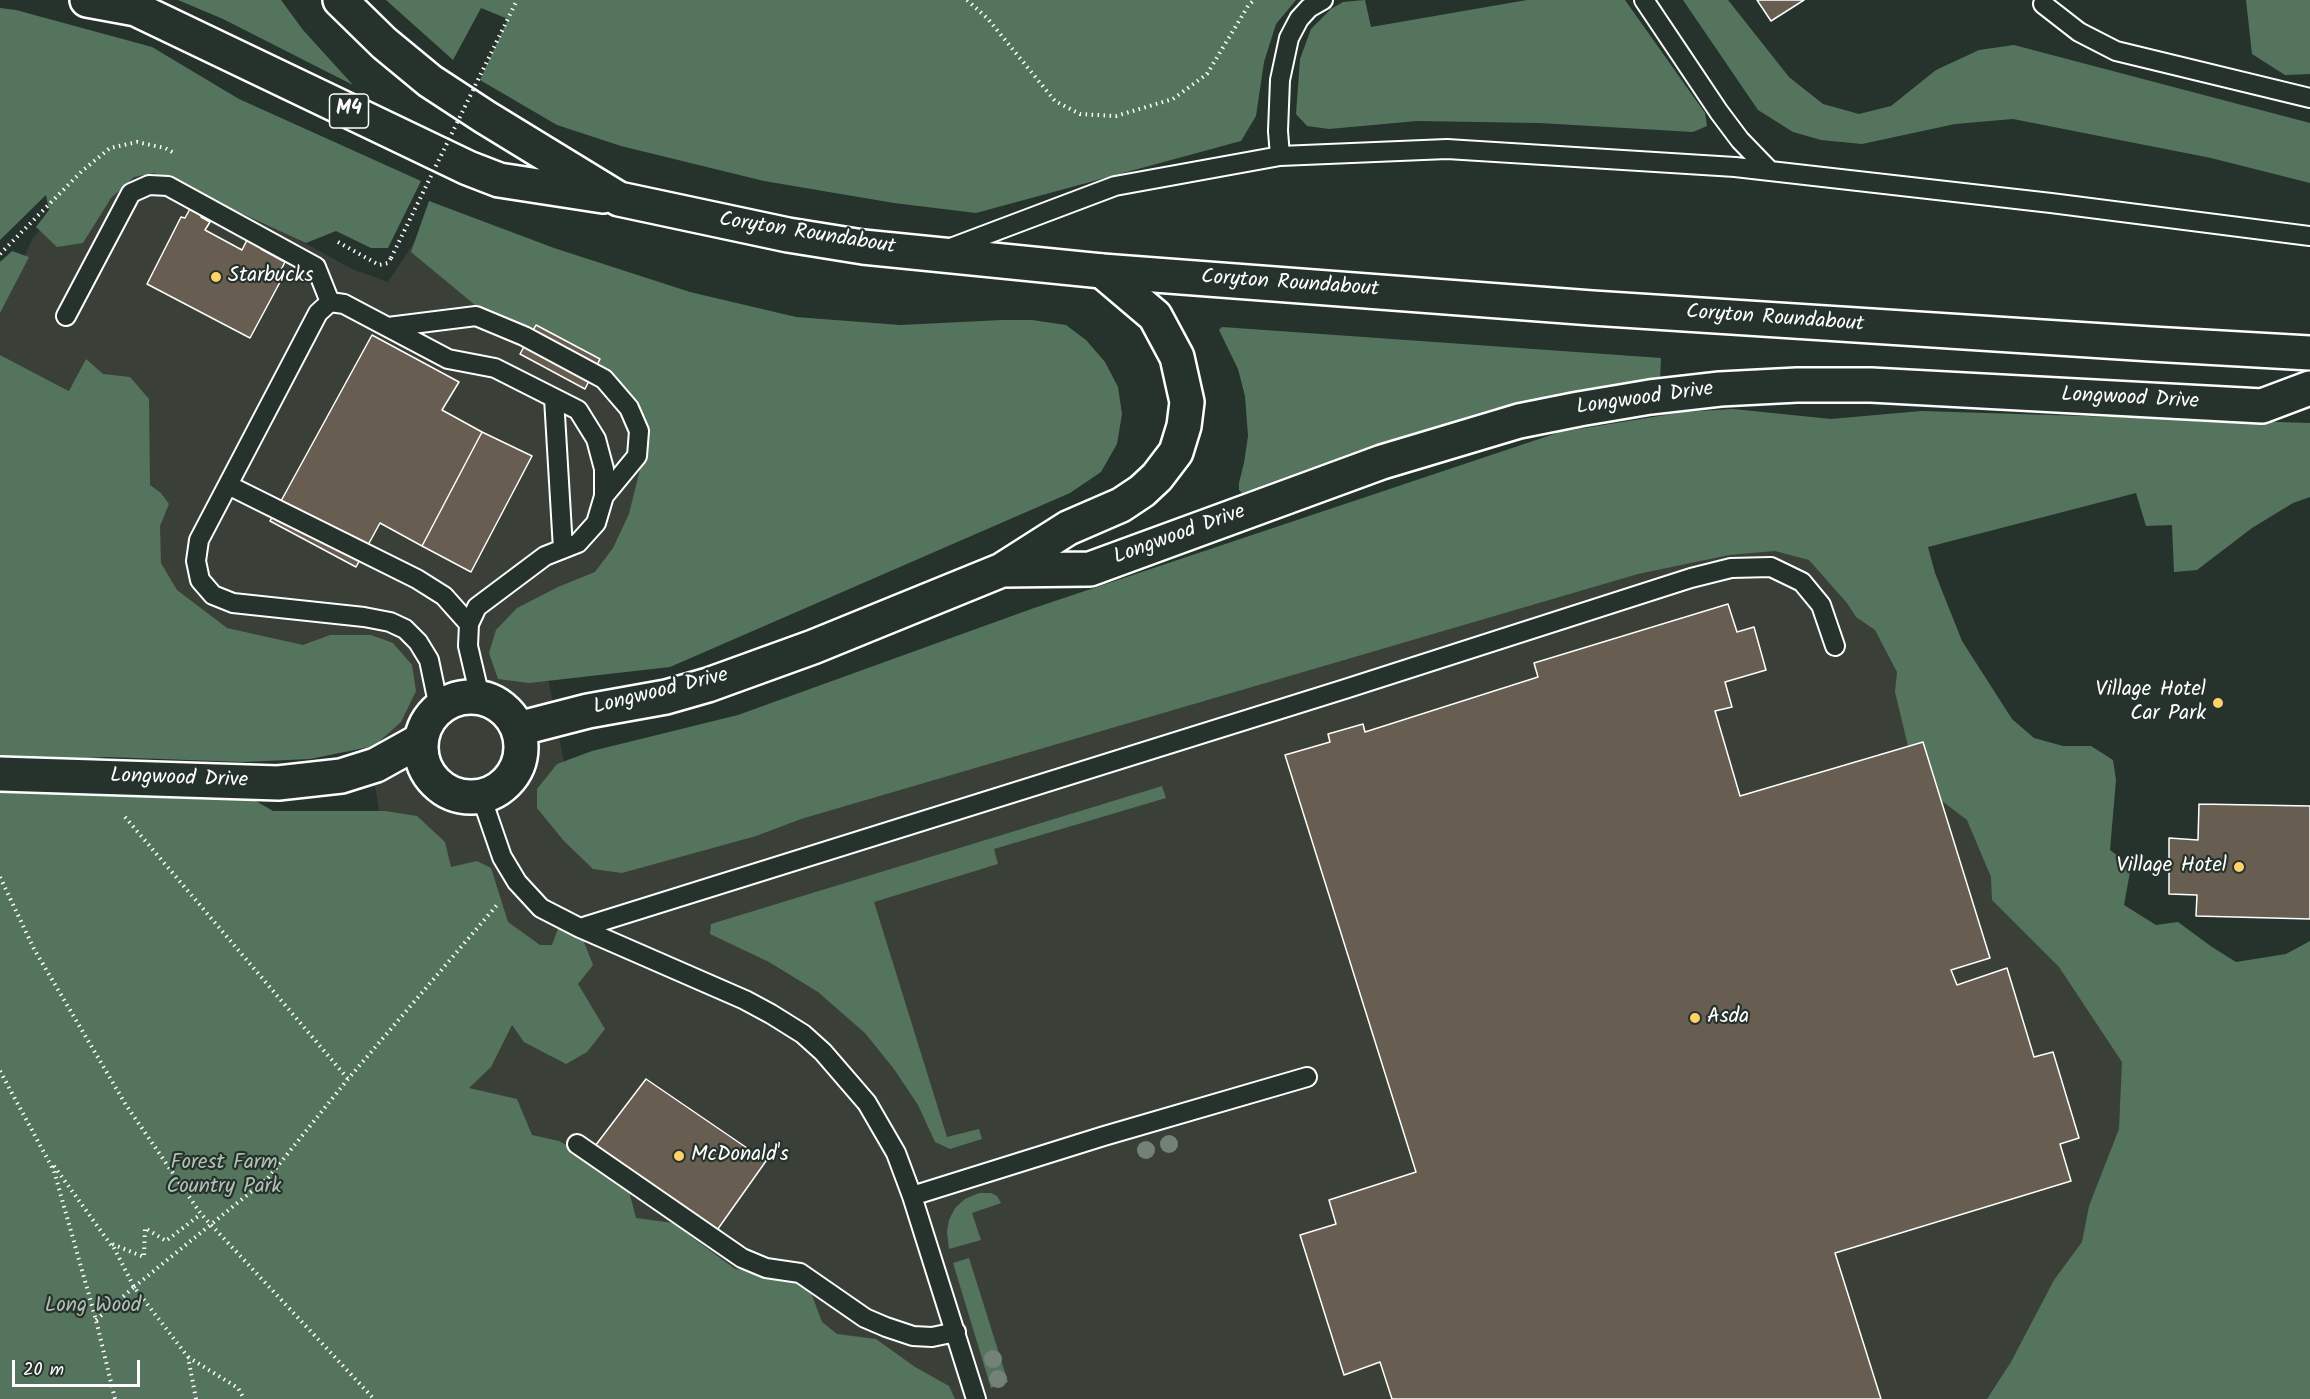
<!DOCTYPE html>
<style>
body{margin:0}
#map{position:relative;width:2310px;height:1399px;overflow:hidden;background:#26332d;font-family:Kalam,sans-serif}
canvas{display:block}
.scale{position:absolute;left:12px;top:1360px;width:128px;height:27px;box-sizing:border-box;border:3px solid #fff;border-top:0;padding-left:8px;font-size:18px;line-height:21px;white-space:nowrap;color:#fff;-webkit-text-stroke:4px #26332d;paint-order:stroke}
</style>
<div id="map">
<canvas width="2310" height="1399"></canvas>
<div class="scale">20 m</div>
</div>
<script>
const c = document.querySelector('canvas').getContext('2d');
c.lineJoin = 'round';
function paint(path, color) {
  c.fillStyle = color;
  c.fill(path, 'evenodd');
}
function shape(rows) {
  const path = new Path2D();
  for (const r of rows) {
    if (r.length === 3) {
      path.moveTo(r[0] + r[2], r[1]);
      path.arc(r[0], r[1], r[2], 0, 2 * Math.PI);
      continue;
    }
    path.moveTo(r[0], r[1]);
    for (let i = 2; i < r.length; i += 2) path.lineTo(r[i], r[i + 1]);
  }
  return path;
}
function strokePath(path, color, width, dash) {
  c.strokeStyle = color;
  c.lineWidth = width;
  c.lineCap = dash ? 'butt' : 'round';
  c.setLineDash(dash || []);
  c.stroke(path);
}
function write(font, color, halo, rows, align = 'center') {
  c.font = font + ' Kalam,sans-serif';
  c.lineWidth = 4.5;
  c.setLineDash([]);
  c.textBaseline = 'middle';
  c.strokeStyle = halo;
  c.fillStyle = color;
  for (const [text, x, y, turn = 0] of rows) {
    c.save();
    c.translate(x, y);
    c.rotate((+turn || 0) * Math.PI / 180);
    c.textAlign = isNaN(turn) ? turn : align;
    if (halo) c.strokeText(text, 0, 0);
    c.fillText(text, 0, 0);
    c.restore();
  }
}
paint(shape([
 [142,153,352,269,388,282,415,241,734,393,543,651,573,812,1847,487,2127,1044,2134,1117,2032,1399,857,1399,430,1091,367,742,178,643,86,359,70,391,0,355,0,309,33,238,88,180]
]), '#3a4038');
paint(shape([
 [178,0,281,0,303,30,353,85,223,19],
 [386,0,1296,0,1276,24,1264,62,1256,116,1241,141,976,213,894,203,764,181,621,146,557,125,480,80,508,19,481,8,453,60],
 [1365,0,1371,27,1527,0,1625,0,1705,113,1707,126,1693,132,1540,123,1417,121,1329,129,1307,126,1296,114,1300,59,1311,29,1331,9,1343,2],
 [1683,0,1728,0,1789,77,1823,104,1859,114,1891,106,1936,70,1979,50,2014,45,2310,123,2310,183,2211,158,2013,119,1955,124,1862,144,1821,140,1793,132,1758,110],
 [2246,0,2310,0,2310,74,2285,75,2252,54],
 [0,8,16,10,152,47,239,99,421,181,388,248,371,248,336,231,306,243,154,173,134,177,111,198,83,243,57,247,36,227,49,210,46,195,0,240],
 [429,201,554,248,690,292,796,317,900,325,1002,320,1032,320,1066,325,1086,340,1105,362,1118,387,1122,414,1117,444,1101,472,1070,493,670,667,529,683,498,679,489,653,496,630,517,608,558,587,595,572,613,548,629,514,642,461,627,398,597,361,558,340,475,305,411,252],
 [12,251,29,257,0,313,0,262],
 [1222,327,1661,358,1660,381,1584,389,1492,409,1368,447,1242,493,1239,490,1239,483,1244,463,1248,436,1245,396,1238,369,1219,330],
 [0,355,69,391,86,359,103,374,130,377,149,399,150,485,161,493,169,504,160,526,161,563,177,590,227,628,303,645,330,635,371,635,393,643,412,665,416,691,401,722,374,746,310,759,243,762,107,757,0,763],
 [1733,409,1831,419,1921,411,2310,423,2310,497,2293,503,2252,528,2197,570,2174,572,2172,525,2146,526,2136,493,1928,547,1935,573,1962,641,2012,719,2034,738,2063,746,2091,746,2113,760,2116,780,2110,850,2131,866,2124,905,2156,925,2178,922,2212,947,2236,962,2286,954,2310,941,2310,1399,1987,1399,2011,1362,2054,1280,2082,1242,2089,1206,2119,1129,2122,1062,2059,967,1992,900,1991,877,1967,820,1942,801,1923,742,1908,746,1895,692,1897,672,1875,630,1856,617,1847,603,1809,560,1775,551,1729,555,1638,574,801,819,756,836,622,873,593,869,564,841,537,808,537,789,557,764,592,751,738,715,1034,608,1560,432,1684,412],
 [1162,786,1166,798,994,849,998,864,874,902,947,1137,979,1129,982,1139,950,1149,935,1142,918,1105,894,1069,865,1033,818,992,769,962,710,934,711,924],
 [0,787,244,794,273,811,385,811,417,816,445,842,451,867,477,861,491,868,508,922,540,945,552,945,559,926,582,937,593,965,578,984,605,1029,587,1052,566,1064,524,1042,512,1025,491,1067,469,1088,517,1099,532,1135,559,1141,581,1153,629,1191,636,1218,673,1223,735,1269,777,1274,810,1290,822,1322,837,1334,876,1339,915,1367,949,1386,955,1399,0,1399],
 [979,1193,991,1193,997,1196,1001,1203,972,1213,981,1240,949,1249,947,1232,949,1220,955,1208,965,1199],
 [969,1258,1008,1382,991,1388,953,1263]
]), '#55745d');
const building = shape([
 [1757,0,1804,0,1771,21,1757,0],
 [191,207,203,213,201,217,210,222,205,230,242,250,248,238,263,245,261,249,285,262,281,270,286,271,250,338,147,284,181,217,185,218,191,207],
 [536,325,600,359,585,389,520,354,536,325],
 [372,335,459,382,442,410,482,432,422,546,380,523,356,567,270,521,372,335],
 [482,432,532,456,471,572,422,546,482,432],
 [1728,604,1737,632,1754,627,1766,670,1725,682,1732,707,1715,711,1740,796,1923,742,1990,958,1951,970,1957,985,2007,968,2034,1057,2053,1052,2079,1138,2060,1144,2071,1181,1835,1253,1881,1399,1392,1399,1380,1362,1344,1375,1300,1235,1336,1224,1329,1200,1416,1172,1285,755,1330,742,1328,734,1363,724,1365,732,1538,677,1534,663,1728,604],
 [2199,804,2310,806,2310,919,2196,916,2197,895,2169,894,2169,838,2198,840,2199,804],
 [646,1079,766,1161,715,1233,592,1150,646,1079]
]);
paint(building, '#675e51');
strokePath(building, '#fff', 1.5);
const lane = shape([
 [1644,0,1719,112,1740,140,1770,171],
 [2043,4,2079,32,2116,51,2310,98],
 [1280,156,1278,131,1280,80,1289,38,1299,19,1309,8,1323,0],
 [948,249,1115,186,1280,156,1447,149,1735,167,2051,203,2310,236],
 [66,316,131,193,149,185,168,186,316,267,330,302],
 [388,327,476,316,524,336,604,379,629,408,639,431,637,456,604,496],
 [554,398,563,549],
 [228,485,417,579,444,596,469,624],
 [439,708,429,660,418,642,405,629,390,622,364,617,233,603,213,595,200,580,196,561,199,540,318,313,330,302,344,304,448,359,495,368,578,410,596,439,604,469,604,496,596,523,578,543,545,556,477,607,469,624,468,646,480,697],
 [481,796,502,857,517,882,541,908,580,928,745,1000,771,1014,803,1034,823,1052,867,1103,896,1153,912,1196,976,1399],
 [580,928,1345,689,1691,578,1731,568,1771,567,1802,582,1821,605,1835,646],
 [577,1144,742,1258,766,1268,800,1273,865,1318,886,1327,913,1336,932,1337,956,1332],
 [912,1196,1104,1136,1307,1077]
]);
const street = shape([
 [0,774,278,783,341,776,376,765,421,740]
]);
const secondary = shape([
 [1002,570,1090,569,1382,462,1519,421,1579,409,1650,397,1720,389,1797,385,1871,385,2262,406,2310,388],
 [471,747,50],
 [518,729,588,711,666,697,708,685,813,647,1002,570,1068,528,1121,505,1142,491,1157,477,1176,452,1184,426,1187,402,1177,357,1155,316,1102,271]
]);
const highway = shape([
 [87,0,136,9,468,168,499,180,603,196],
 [340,0,384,43,430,81,485,117,619,199,788,235,863,247,1102,271,1592,308,2151,344,2310,353]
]);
strokePath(lane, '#fff', 22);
strokePath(street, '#fff', 38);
strokePath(secondary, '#fff', 38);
strokePath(highway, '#fff', 38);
strokePath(shape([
 [967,0,988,19,1055,101,1080,114,1116,116,1173,99,1207,74,1248,6,1254,0],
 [338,242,379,265,388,263,391,258],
 [0,254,82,171,110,148,137,142,165,148,176,154],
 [125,817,348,1079],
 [0,877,34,949,126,1105,201,1214,374,1399],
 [0,1071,54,1171,96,1320,115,1399],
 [54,1166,111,1245],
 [268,1178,348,1079,497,905],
 [96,1320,134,1287],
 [188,1357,238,1388,244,1399],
 [196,1399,188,1357,134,1287,112,1244,144,1257,145,1228,166,1241,201,1214]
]), '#fff', 4, [1.5, 4.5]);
strokePath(lane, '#26332d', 18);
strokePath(street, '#26332d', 33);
strokePath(secondary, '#26332d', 33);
strokePath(highway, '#26332d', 33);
strokePath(shape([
 [391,258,517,0],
 [134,1287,268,1178]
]), '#fff', 4, [1.5, 4.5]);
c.fillStyle = '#738178';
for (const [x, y] of [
 [1169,1144],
 [1146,1150],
 [993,1359],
 [998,1379]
]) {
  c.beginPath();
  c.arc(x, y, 9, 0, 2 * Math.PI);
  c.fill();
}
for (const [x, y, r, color] of [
 [216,277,6,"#ffd166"],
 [2218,703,6,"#ffd166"],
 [2239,867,6,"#ffd166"],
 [1695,1018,6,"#ffd166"],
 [679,1156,6,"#ffd166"]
]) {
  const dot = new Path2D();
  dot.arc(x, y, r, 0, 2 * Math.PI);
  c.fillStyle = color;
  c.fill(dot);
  strokePath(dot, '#26332d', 2);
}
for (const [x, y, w] of [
 [349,111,39]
]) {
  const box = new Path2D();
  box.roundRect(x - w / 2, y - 17, w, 34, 4.5);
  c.fillStyle = '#26332d';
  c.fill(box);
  strokePath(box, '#fff', 1.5);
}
write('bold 20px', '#fff', null, [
 ["M4",349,111]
]);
write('21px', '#fff', '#26332d', [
 ["Coryton Roundabout",807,235,9],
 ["Coryton Roundabout",1290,285,4],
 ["Coryton Roundabout",1775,320,4],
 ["Longwood Drive",1645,400,-8],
 ["Longwood Drive",2130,400,3],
 ["Longwood Drive",1180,536,-20],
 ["Longwood Drive",661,693,-14],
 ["Longwood Drive",179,780,2]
]);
write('21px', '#fff', '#26332d', [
 ["Starbucks",228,277],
 ["Village Hotel",2206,691,"right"],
 ["Car Park",2206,715,"right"],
 ["Village Hotel",2227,867,"right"],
 ["Asda",1707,1018],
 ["McDonald's",691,1156]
], 'left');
write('21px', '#b2c0b6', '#26332d', [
 ["Forest Farm",224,1164],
 ["Country Park",224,1188],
 ["Long Wood",93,1307]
]);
</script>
